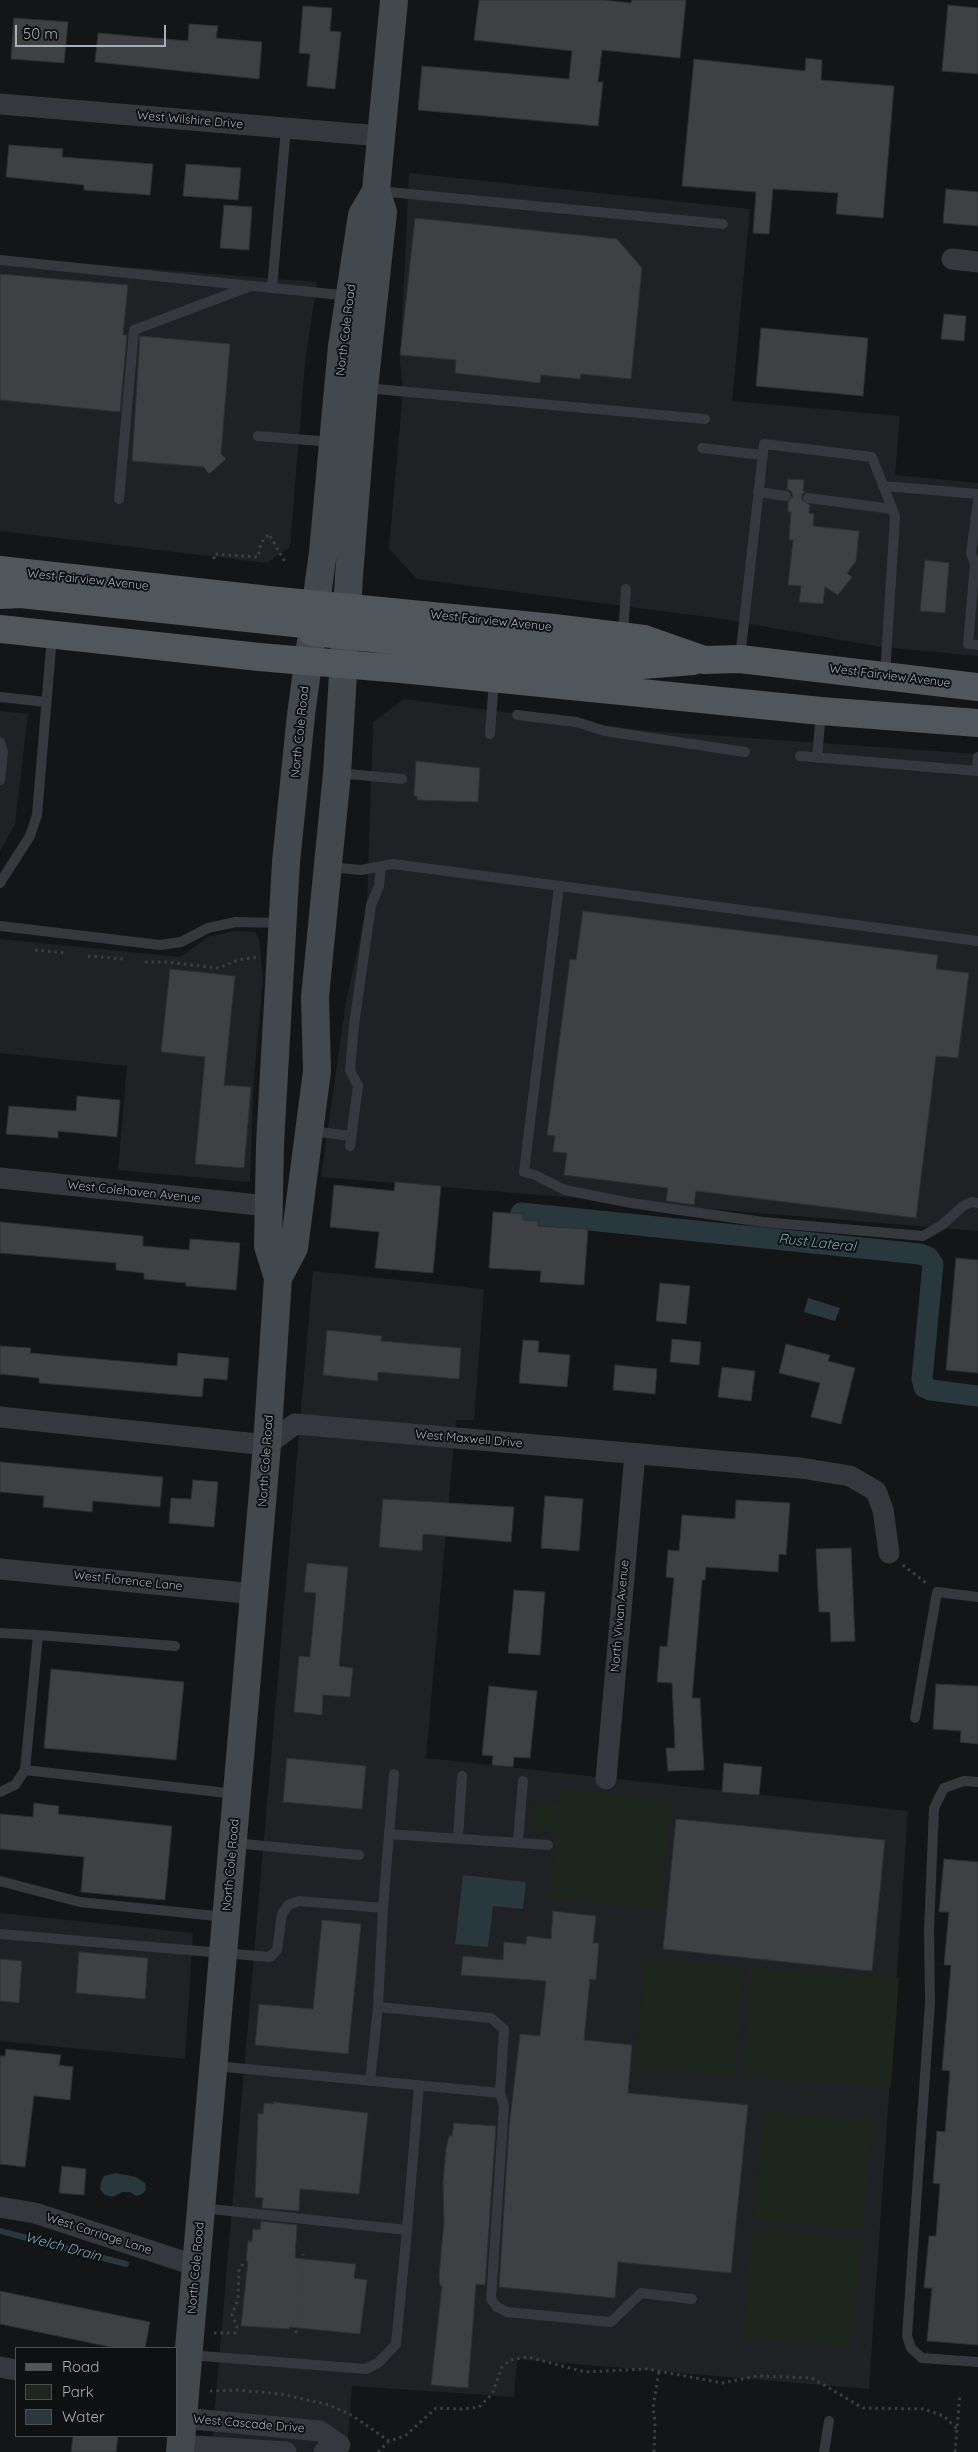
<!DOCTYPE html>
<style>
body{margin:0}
#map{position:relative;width:978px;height:2452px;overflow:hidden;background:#141517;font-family:Quicksand,sans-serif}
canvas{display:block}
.legend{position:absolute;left:15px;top:2347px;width:162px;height:90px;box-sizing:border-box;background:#0f1012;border:1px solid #4b5054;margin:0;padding:6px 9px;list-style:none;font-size:15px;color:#a5b0b8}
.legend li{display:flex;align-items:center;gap:10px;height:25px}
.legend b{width:25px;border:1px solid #4b5054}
.scale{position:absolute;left:15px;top:25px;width:151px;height:22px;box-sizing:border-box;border:2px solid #a5b0b8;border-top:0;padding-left:6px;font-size:15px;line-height:18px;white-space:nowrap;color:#a5b0b8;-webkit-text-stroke:4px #0f1012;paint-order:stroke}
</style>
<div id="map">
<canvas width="978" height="2452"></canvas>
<ul class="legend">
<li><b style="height:6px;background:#51565b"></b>Road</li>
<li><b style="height:14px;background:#1d251c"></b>Park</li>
<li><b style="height:14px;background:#29383c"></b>Water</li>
</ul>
<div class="scale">50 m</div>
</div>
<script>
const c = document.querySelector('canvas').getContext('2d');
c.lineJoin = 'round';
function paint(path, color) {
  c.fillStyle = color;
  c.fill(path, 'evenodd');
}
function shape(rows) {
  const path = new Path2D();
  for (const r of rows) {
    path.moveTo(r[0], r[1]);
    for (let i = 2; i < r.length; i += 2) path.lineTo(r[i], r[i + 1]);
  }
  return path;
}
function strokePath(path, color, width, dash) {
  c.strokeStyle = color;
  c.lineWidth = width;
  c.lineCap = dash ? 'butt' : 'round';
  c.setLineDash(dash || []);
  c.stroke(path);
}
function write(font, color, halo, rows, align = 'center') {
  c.font = font + ' Quicksand,sans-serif';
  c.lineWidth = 4;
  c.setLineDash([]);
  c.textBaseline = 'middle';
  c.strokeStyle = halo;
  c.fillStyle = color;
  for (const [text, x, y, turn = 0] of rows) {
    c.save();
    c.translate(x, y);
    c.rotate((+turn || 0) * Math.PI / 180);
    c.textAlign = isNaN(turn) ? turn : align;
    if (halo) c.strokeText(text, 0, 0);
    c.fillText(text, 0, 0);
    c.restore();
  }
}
paint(shape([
 [409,173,750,209,732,401,900,416,895,475,978,483,978,656,882,647,715,618,417,579,389,549,403,390,400,363],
 [0,257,317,282,305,363,290,547,267,563,0,531],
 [404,699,649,731,978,754,978,1231,321,1177,346,1002,367,906,373,722],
 [0,711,28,714,15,824,0,851],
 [234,931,255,932,259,939,263,978,254,1077,250,1182,118,1170,127,1066,0,1053,0,939,180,957,210,936],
 [313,1271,484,1289,474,1420,456,1420,426,1758,908,1811,869,2389,517,2359,514,2397,352,2386,347,2452,211,2452],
 [0,1913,193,1933,185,2059,0,2041]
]), '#202124');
paint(shape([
 [561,1788,671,1800,660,1910,549,1899],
 [534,1800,558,1803,555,1833,530,1831],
 [644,1959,744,1967,735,2077,635,2069],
 [750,1967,899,1978,891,2088,742,2077],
 [764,2110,873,2121,862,2230,753,2219],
 [753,2229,862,2239,851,2348,743,2338]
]), '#1d251c');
paint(shape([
 [808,1298,840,1308,835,1321,804,1312],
 [463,1875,526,1882,523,1909,493,1906,488,1947,455,1944],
 [115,2173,136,2177,145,2183,146,2190,142,2194,136,2196,130,2192,122,2192,113,2197,105,2195,100,2189,101,2182,104,2176]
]), '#29383c');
strokePath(shape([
 [0,2231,126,2264]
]), '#29383c', 6);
strokePath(shape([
 [521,1213,920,1254,928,1257,933,1264,922,1379,924,1387,931,1390,978,1396]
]), '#29383c', 21);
const building = shape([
 [479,0,604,0,631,3,632,0,686,0,680,58,602,50,598,82,603,82,598,126,418,110,422,66,569,79,572,51,474,40,479,0],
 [948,5,978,8,978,74,942,71,948,5],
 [303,6,332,8,330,31,341,32,335,89,307,86,310,54,299,53,303,6],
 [14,18,68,22,64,63,11,59,14,18],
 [189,24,218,26,216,38,262,42,259,79,95,62,98,33,188,41,189,24],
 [806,58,822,60,821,80,894,86,883,218,836,214,838,193,773,189,769,234,753,233,756,192,682,186,694,59,805,71,806,58],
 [9,145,63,149,62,157,153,164,150,195,84,190,84,185,6,177,9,145],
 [186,164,241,168,238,200,183,196,186,164],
 [946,189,978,192,978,226,943,223,946,189],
 [224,205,252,207,249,250,220,248,224,205],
 [415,218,617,239,642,268,631,379,581,374,580,379,541,375,540,383,455,373,456,360,400,355,415,218],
 [0,274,128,285,123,335,127,335,120,412,0,400,0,274],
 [944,314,966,316,964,341,941,339,944,314],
 [761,328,868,338,863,396,756,386,761,328],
 [140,336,230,344,221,454,226,459,209,474,204,467,132,461,140,336],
 [788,479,804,480,803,491,806,492,802,494,802,500,810,505,809,513,814,514,813,526,859,531,856,561,847,573,852,577,838,595,825,587,823,604,799,602,801,586,788,585,793,540,789,540,791,512,788,512,788,502,793,496,791,491,787,489,788,479],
 [925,560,949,563,945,613,920,611,925,560],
 [416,761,480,768,478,802,417,800,417,796,414,796,416,761],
 [583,911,938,955,936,969,969,973,958,1058,936,1056,916,1218,696,1191,694,1205,666,1201,668,1188,564,1175,567,1153,553,1152,555,1136,547,1135,570,959,576,960,583,911],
 [170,969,235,976,224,1085,251,1087,244,1168,195,1164,205,1057,161,1052,170,969],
 [77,1096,120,1100,117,1137,58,1131,58,1138,6,1134,9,1106,76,1111,77,1096],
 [395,1182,441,1186,433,1273,375,1268,379,1232,330,1227,334,1185,394,1191,395,1182],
 [493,1212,523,1214,523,1220,538,1221,538,1226,588,1229,584,1285,540,1282,541,1271,489,1268,493,1212],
 [0,1222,143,1236,143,1246,189,1250,190,1239,240,1243,236,1290,186,1286,186,1283,144,1279,144,1273,116,1270,116,1263,0,1253,0,1222],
 [956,1258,978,1260,978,1373,946,1370,956,1258],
 [660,1283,690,1286,686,1324,656,1321,660,1283],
 [327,1330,382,1336,381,1341,461,1348,459,1379,378,1372,378,1381,323,1375,327,1330],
 [672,1339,701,1342,699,1365,670,1362,672,1339],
 [523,1340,539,1341,538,1352,570,1355,567,1387,519,1383,523,1340],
 [786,1344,830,1355,828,1361,855,1368,841,1424,811,1417,820,1383,779,1373,786,1344],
 [0,1346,31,1348,30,1353,177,1366,178,1353,229,1358,227,1380,204,1378,202,1397,39,1383,39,1378,0,1374,0,1346],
 [615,1365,657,1369,655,1394,613,1390,615,1365],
 [722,1367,755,1371,751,1401,718,1397,722,1367],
 [0,1462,163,1477,160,1507,93,1501,92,1512,43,1507,44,1496,0,1492,0,1462],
 [193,1480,218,1482,214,1527,169,1523,171,1498,191,1499,193,1480],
 [545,1496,583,1499,579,1551,541,1548,545,1496],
 [383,1499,514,1507,511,1542,423,1534,422,1551,379,1547,383,1499],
 [736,1500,790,1503,786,1555,779,1554,778,1572,706,1567,705,1580,702,1580,692,1698,700,1698,704,1770,668,1771,666,1748,675,1748,672,1683,657,1682,660,1646,667,1647,674,1578,666,1577,668,1550,679,1551,682,1515,735,1519,736,1500],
 [851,1548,855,1641,831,1642,830,1612,819,1612,816,1549,851,1548],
 [307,1563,348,1567,339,1666,353,1668,350,1697,323,1695,322,1715,294,1712,299,1656,310,1657,316,1593,304,1592,307,1563],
 [514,1590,545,1592,540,1655,508,1653,514,1590],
 [51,1669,184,1682,176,1760,44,1748,51,1669],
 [936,1684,978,1686,978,1744,960,1742,961,1731,933,1729,936,1684],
 [489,1686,537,1691,530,1758,514,1757,513,1767,492,1765,493,1756,482,1755,489,1686],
 [287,1758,366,1766,362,1809,283,1802,287,1758],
 [724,1763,762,1767,759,1795,722,1792,724,1763],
 [34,1803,59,1806,58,1814,172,1826,165,1900,81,1892,84,1857,0,1849,0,1814,33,1817,34,1803],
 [676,1819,885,1840,872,1971,663,1949,676,1819],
 [944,1859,978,1862,978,2345,927,2341,932,2288,924,2288,929,2236,936,2236,940,2184,933,2183,937,2131,945,2132,950,2071,942,2070,951,1965,944,1965,949,1912,939,1912,944,1859],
 [553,1911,596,1916,593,1943,599,1943,596,1980,590,1979,584,2040,632,2045,628,2093,748,2105,731,2273,618,2262,615,2298,499,2287,509,2128,520,2034,540,2036,546,1981,461,1975,463,1956,503,1960,504,1942,526,1944,527,1936,551,1939,553,1911],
 [322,1920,361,1924,348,2054,255,2045,259,2004,313,2009,322,1920],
 [79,1952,148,1958,145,1999,76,1993,79,1952],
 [0,1959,22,1961,19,2003,0,2001,0,1959],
 [6,2049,61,2055,59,2065,73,2067,70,2100,34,2096,25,2167,0,2164,0,2056,5,2056,6,2049],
 [274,2102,368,2113,359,2194,300,2189,299,2211,262,2208,263,2198,255,2197,258,2113,263,2114,264,2103,274,2104,274,2102],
 [454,2123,496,2126,485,2285,476,2284,468,2388,431,2385,442,2286,440,2286,439,2277,444,2221,443,2182,446,2149,449,2136,452,2136,454,2123],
 [62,2166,86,2169,84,2195,59,2193,62,2166],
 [261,2221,297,2225,295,2258,356,2264,354,2278,367,2280,360,2334,289,2327,289,2329,241,2326,248,2261,246,2261,248,2241,252,2241,253,2229,260,2230,261,2221],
 [0,2291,150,2322,145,2348,115,2348,0,2324,0,2291],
 [73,2436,118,2436,116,2452,71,2452,73,2436]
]);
paint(building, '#3e4044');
strokePath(building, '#2e2f33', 1);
strokePath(shape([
 [214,559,214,554,258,557,261,543,269,534,285,562],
 [35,950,66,953],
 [88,956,123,959],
 [145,962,166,962,219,968,238,960,257,957],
 [903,1565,926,1583],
 [214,2333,235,2333,237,2327,232,2315,238,2299,239,2271,244,2262],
 [296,2333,303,2254],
 [210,2391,236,2390,281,2394,329,2405,353,2416,389,2441,405,2436,436,2408,462,2409,479,2407,492,2394,502,2367,510,2360,528,2357,585,2372,647,2369,722,2383,758,2376,812,2378,863,2408,923,2409,944,2416,957,2429],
 [378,2452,389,2441],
 [654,2452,655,2422,653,2408,659,2371],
 [955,2452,960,2394]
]), '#3b3f43', 3, [2.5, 4]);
strokePath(shape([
 [378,191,723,224],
 [0,260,350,296],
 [272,288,286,128],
 [365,388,705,419],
 [258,436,332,442],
 [702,448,762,455],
 [883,486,978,494],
 [758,492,786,496],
 [808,498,892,509],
 [119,499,134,330,248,287],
 [978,501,971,553,975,564,968,644,978,645],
 [623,635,626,589],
 [740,658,764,444,872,457,895,516,885,675],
 [0,697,46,702],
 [517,715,576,722,605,731,745,752],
 [490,734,494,679],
 [0,742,3,752,0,780],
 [800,756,977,771,978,757],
 [817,758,821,712],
 [338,773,402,779],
 [329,867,361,870,393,864,978,941],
 [0,883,30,836,37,815,52,636],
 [559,886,524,1172,535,1175,565,1190,631,1203,763,1222,923,1236,942,1225,963,1206,972,1202,978,1203],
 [0,926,160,945,181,942,208,928,236,922,281,923],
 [311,1131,352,1136],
 [350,1146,358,1086,350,1070,354,1025,371,905,379,886,381,866],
 [0,1633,38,1635],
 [175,1646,38,1635,25,1770,236,1794],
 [915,1718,937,1592,978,1597],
 [978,1782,964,1781,944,1788,934,1808,929,1930,930,2003,907,2336,911,2348,922,2358,978,2362],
 [0,1792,15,1785,25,1770],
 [389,1834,548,1845],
 [458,1838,462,1776],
 [518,1842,523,1781],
 [234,1843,359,1855],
 [0,1881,80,1902,226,1917],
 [383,1908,394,1774],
 [0,1934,270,1957,277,1950,282,1914,288,1905,299,1901,383,1908,378,2007,370,2081],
 [378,2007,491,2018,504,2029,500,2093,504,2106,491,2299,497,2307,507,2312,611,2322,641,2293,692,2299],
 [215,2066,500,2093],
 [202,2208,407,2230,419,2085],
 [189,2355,366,2369,379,2362,396,2344,407,2230],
 [824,2452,829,2421]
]), '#35383c', 10);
strokePath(shape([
 [0,104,380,136],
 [952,259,978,262],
 [0,1178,268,1206],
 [0,1417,267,1445,295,1424,801,1468,850,1476,876,1491,883,1510,889,1553],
 [0,1569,255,1594],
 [606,1779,635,1454],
 [0,2207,35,2213,197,2266],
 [0,2367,16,2370],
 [183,2418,320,2431,340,2445,324,2452],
 [181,2445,286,2452]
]), '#35383c', 21);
strokePath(shape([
 [278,1278,294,1248,317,1071,315,997,337,773,349,576,364,388,383,212,376,191,394,0],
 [180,2452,267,1445,278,1278,268,1246,270,1144,286,862,301,715,323,552,342,346,362,215,376,191]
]), '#43484c', 28);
strokePath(shape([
 [0,570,269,600,554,628,644,639,704,660,740,659,978,687],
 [0,595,21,594,332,627],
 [0,629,259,657,401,669,821,711,978,723],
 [312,632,642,665,693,661]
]), '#51565b', 28);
write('12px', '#a5b0b8', '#0f1012', [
 ["West Wilshire Drive",190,120,5],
 ["North Cole Road",346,330,-83],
 ["West Fairview Avenue",88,580,6],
 ["West Fairview Avenue",491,621,6],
 ["West Fairview Avenue",890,676,7],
 ["North Cole Road",300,732,-84],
 ["West Colehaven Avenue",134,1192,6],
 ["West Maxwell Drive",469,1439,5],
 ["North Cole Road",266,1461,-86],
 ["West Florence Lane",128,1581,6],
 ["North Vivian Avenue",620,1616,-85],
 ["North Cole Road",231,1865,-85],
 ["West Carriage Lane",99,2234,18],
 ["North Cole Road",196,2268,-85],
 ["West Cascade Drive",249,2424,5]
]);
write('italic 14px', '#79aab6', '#0f1012', [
 ["Rust Lateral",817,1243,6],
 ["Welch Drain",63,2247,15]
]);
</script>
